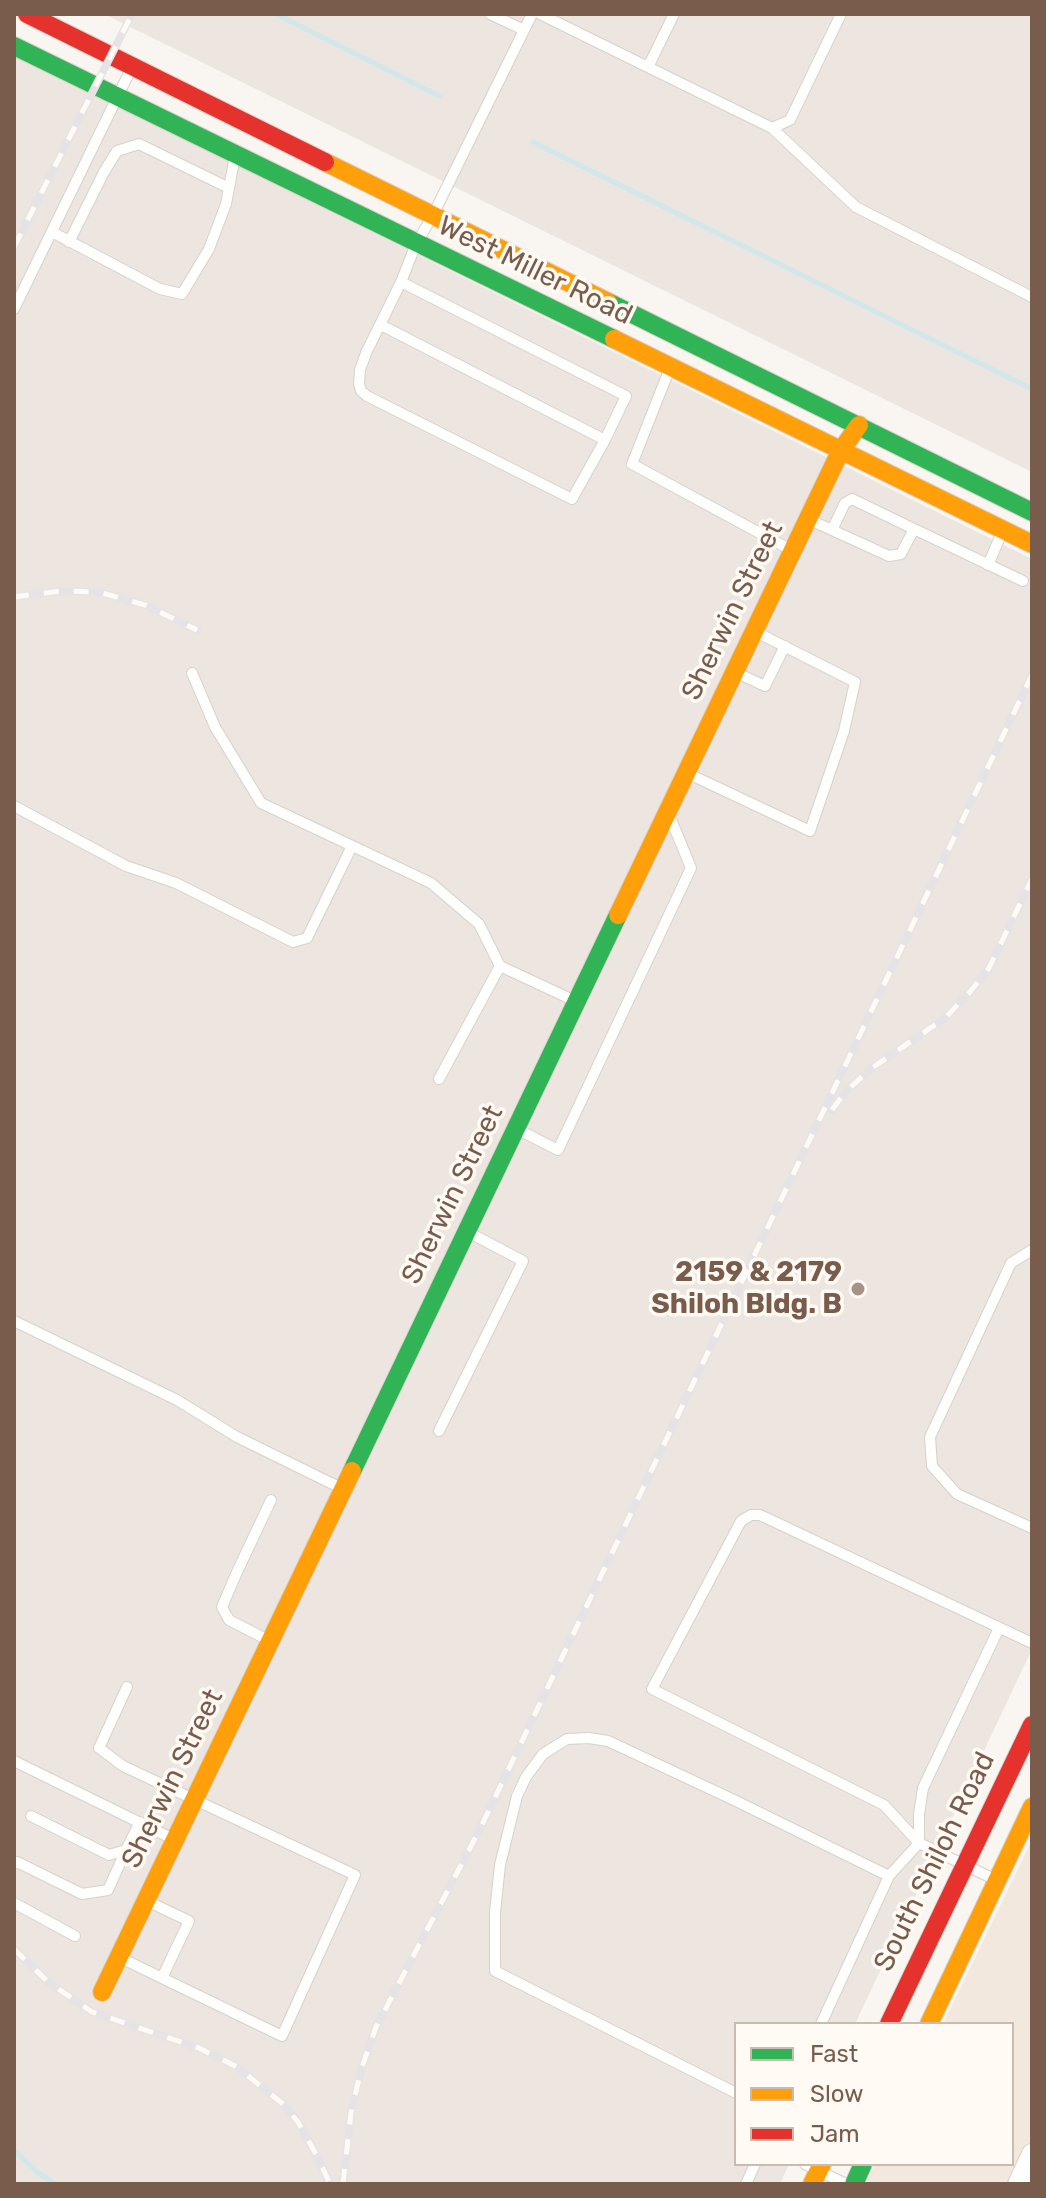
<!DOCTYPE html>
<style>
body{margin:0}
#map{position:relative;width:1046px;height:2198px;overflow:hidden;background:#f9f5f0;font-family:Rubik,sans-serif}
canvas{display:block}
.frame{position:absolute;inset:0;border:16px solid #7a5c4d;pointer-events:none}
.legend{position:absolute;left:734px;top:2022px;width:280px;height:144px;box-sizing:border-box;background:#fffaf3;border:2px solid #cabbb1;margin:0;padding:10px 14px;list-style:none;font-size:24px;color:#7a5c4d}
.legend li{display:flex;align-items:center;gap:16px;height:40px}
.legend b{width:40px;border:2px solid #cabbb1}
</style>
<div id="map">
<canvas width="1046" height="2198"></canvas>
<div class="frame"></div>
<ul class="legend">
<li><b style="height:10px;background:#30b455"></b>Fast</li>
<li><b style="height:10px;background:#ff9f0a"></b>Slow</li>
<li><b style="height:10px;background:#e5322d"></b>Jam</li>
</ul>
</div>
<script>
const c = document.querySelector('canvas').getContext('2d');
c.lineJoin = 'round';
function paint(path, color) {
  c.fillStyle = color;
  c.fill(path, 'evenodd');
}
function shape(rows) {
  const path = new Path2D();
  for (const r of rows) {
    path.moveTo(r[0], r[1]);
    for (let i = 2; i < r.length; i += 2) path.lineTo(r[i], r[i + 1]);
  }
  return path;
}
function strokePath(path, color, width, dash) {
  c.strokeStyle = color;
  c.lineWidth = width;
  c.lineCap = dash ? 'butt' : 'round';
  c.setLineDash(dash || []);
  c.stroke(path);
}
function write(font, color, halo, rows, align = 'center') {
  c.font = font + ' Rubik,sans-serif';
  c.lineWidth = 7;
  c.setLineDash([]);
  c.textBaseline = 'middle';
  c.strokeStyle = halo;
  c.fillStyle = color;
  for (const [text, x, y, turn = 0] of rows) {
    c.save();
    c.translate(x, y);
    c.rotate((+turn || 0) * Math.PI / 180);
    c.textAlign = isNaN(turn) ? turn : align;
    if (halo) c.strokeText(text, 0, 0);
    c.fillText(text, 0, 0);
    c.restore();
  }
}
paint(shape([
 [1032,1840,1032,2184,865,2184,875,2164,1012,2164,1012,2024,943,2024]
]), '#f2e8de');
paint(shape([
 [104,14,1032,14,1032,472],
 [14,55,1032,559,1032,1649,855,2024,736,2024,736,2164,789,2164,780,2184,14,2184]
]), '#ede5e0');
strokePath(shape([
 [276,14,439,96],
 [533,142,1032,389],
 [14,2150,38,2173,56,2184]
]), '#d0e8ea', 5);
const lane = shape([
 [490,14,524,30],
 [532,14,433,215,416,244,401,282,366,353,360,370,359,384,361,391,367,396,572,499,605,440],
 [540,14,772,128,790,120,841,14],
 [648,67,674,14],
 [772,128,856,207,1032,297],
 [52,232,160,289,182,294,209,249,226,204,235,156],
 [69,242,104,172,117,151,139,144,229,188],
 [14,309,132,67],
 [381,325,605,440,626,396,401,282],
 [670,368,632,464,791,550],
 [810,520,889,556,901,554,914,529,1023,581],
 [832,530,845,503,852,499,914,529],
 [988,565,1003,530],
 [735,672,765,686,785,646],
 [192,673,215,727,261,803,431,883,479,924,500,966,575,1001],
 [689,774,810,831,844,731,855,682,756,632],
 [14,806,126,866,176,883,293,942,307,938,352,846],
 [439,1079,500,966],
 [517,1129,558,1150,691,868,670,817],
 [1032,1250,1011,1263,930,1437,932,1466,957,1494,1032,1528],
 [14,1321,177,1400,237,1437,341,1488],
 [439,1431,523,1261,468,1232],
 [268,1640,229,1620,222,1607,237,1572,271,1500],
 [127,1687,99,1748,123,1766,355,1875,282,2036,162,1978],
 [14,1761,173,1839],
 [31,1816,109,1855,126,1850,140,1822],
 [14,1864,17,1862,82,1894,108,1890,126,1850],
 [996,1880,919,1843,884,1805,652,1689,741,1521,751,1515,760,1515,1032,1643],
 [14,1903,75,1936],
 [121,1958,162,1978,189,1921,147,1901],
 [821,2024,889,1876,919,1843,919,1814,923,1788,999,1628],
 [736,2093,495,1971,495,1912,500,1865,517,1796,526,1777,543,1754,567,1739,589,1738,608,1741,734,1800,889,1876],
 [805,2164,846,2184],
 [746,2184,755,2164]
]);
const street = shape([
 [1018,2184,1032,2154]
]);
const fast = shape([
 [14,46,614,339],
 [608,302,1032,512],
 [352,1471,618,915],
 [854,2184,863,2164]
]);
const slow = shape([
 [325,162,608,302],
 [614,339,1032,544],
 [618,915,840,452,859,425],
 [102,1992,352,1471],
 [929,2024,1032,1807],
 [812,2184,822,2164]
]);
const jam = shape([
 [27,14,325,162],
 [889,2024,1032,1725]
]);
strokePath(lane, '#d7d1cb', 12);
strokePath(street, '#d7d1cb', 22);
strokePath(fast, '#d9d2cb', 20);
strokePath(slow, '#d9d2cb', 20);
strokePath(jam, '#d9d2cb', 20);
strokePath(lane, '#fefefd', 10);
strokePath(street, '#fefefd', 20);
strokePath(fast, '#30b455', 18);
strokePath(slow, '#ff9f0a', 18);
strokePath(jam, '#e5322d', 18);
const rail = shape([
 [14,247,132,14],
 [14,597,61,591,99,592,145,605,197,630],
 [832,1110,846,1091,872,1068,945,1018,970,992,989,968,1032,879],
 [14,1949,47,1981,92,2012,199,2048,237,2067,283,2104,298,2122,318,2158,330,2184],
 [343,2184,351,2113,361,2070,376,2027,479,1831,1032,675]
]);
strokePath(rail, '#e6e3e7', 8);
strokePath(rail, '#fffaf3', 5, [15]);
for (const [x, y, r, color] of [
 [858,1289,8,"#a69286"]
]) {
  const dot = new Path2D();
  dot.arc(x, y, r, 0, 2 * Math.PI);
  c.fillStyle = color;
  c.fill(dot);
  strokePath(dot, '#fffaf3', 3);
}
write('28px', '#7a5c4d', '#fffaf3', [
 ["West Miller Road",535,271,26],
 ["Sherwin Street",733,611,-64],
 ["Sherwin Street",453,1195,-64],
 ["Sherwin Street",173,1779,-64],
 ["South Shiloh Road",935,1862,-64]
]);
write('bold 28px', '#7a5c4d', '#fffaf3', [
 ["2159 & 2179",842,1273],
 ["Shiloh Bldg. B",842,1305]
], 'right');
</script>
